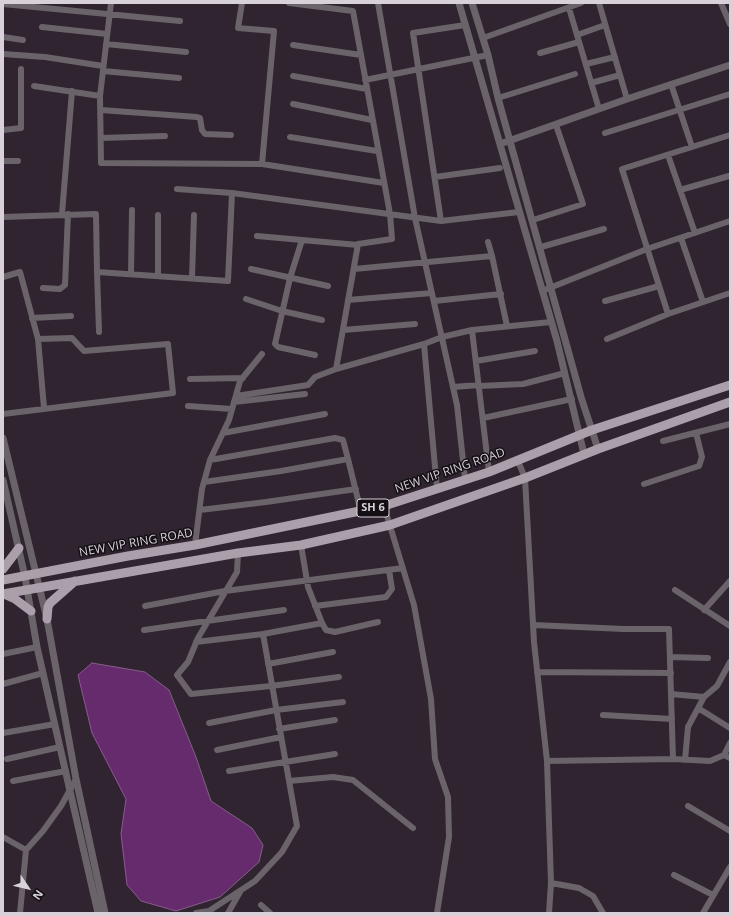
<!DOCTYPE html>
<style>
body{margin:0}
#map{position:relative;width:733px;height:916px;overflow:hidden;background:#2f2430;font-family:"Open Sans",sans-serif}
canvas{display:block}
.frame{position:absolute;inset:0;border:4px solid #d9d1d9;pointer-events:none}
.north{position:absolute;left:8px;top:868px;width:40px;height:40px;-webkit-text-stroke:3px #140f15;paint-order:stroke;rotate:125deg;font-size:11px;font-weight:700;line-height:16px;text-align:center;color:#d9d1d9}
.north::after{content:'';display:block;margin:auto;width:14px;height:18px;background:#d9d1d9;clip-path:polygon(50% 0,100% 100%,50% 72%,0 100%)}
</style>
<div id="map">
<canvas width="733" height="916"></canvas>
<div class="frame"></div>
<div class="north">N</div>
</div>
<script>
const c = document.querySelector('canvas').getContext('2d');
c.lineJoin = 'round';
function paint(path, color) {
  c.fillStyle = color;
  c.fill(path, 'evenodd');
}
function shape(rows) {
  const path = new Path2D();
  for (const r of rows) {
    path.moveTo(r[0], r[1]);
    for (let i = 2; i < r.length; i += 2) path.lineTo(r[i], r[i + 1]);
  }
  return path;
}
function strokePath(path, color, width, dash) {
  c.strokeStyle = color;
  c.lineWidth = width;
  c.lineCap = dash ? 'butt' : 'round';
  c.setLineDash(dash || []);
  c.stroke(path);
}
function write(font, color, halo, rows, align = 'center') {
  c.font = font + ' "Open Sans",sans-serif';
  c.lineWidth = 3;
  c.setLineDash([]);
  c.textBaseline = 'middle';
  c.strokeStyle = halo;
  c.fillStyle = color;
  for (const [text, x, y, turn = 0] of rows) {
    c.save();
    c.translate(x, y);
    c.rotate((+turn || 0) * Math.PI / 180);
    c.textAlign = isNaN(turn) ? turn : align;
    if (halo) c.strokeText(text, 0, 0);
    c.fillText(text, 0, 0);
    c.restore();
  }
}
const water = shape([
 [92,663,145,672,169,690,196,757,211,801,252,828,263,845,259,862,220,897,176,911,141,901,127,885,121,834,126,799,92,733,78,675,92,663]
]);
paint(water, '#662b6c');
strokePath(water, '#885d8d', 1);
strokePath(shape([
 [111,3,100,96,101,163,262,164],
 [242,3,238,28,274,31,262,164,384,183],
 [289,3,353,11,390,214,392,239,358,244,336,369,424,344,437,489],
 [378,3,415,218,457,405,465,479],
 [599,3,627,99],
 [721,3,730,24],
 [3,4,180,21],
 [569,8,599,109],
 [42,27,107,34],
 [577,35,605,25],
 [3,37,23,40],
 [483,38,581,3],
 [106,44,186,52],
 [293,45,361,55],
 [540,53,579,42],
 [3,54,45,57,103,66],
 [586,64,615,57],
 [103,71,179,78],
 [293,76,367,89],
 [365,80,488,55],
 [591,83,620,75],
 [671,84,692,147],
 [34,86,100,96],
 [498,98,575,74],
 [293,104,372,120],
 [101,110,197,117,200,118,202,130,205,134,231,135],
 [3,130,21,128,21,69],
 [605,133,730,94],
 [290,137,377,151],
 [101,138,165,136],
 [668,155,695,233],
 [3,161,18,161],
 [435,177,500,168],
 [177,189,232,193,441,221,519,212],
 [680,190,729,176],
 [62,214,72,91],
 [3,217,96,214,97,272,228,281,232,193],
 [533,220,583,204,556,125],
 [441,221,413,33,465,25],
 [257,236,358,245],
 [681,238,703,302],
 [302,240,290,278,275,344,278,347,315,355],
 [488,242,492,256],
 [541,247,604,229],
 [251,269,328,286],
 [354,269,492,256,507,326],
 [97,272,99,332],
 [131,274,132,210],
 [158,276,158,215],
 [3,277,20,272,38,339,44,408],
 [192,278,194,215],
 [43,288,60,289,65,285,68,214],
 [542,291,647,249,730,221],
 [246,299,282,311,322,320],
 [348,300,432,293],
 [434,301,501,294],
 [605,301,659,286],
 [668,314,622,169,730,135],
 [32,318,71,316],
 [343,330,415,324],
 [472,330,551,322],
 [607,339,668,314,730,293],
 [424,344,442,337,472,330,489,472],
 [476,361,535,351],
 [190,379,243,378],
 [479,386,523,384,565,373],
 [453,387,479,385],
 [236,396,308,385,315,377,336,369],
 [234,402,305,394],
 [188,406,232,409],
 [3,414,173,393,168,344,84,351,72,338,38,339],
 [483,418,572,399],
 [223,433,325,414],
 [663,441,730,424],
 [210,460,335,438,343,440,348,459],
 [518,461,525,478,534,642,547,761,551,883,549,913],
 [204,482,281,471,348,459,361,512],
 [644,484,699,466,702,457,696,433],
 [384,506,414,605,431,699,435,759,448,797,449,837,437,913],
 [200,510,266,502,356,489],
 [195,545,202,489,210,460,229,420,240,381,262,354],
 [238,553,237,572,198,638,188,662,177,675,191,694,271,686,339,677],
 [675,590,730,626],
 [145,606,225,591,403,568],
 [315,606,386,597,392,589,389,570],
 [704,610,730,581],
 [322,623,326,630,335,632,378,622],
 [533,625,624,629,669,629,673,759,710,761,724,755,730,758],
 [144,630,284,610],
 [263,634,322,623,308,587,301,545],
 [196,642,263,634,297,826,282,852,255,881,209,911,196,913],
 [3,654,37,647],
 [670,657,708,658],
 [268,664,333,652],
 [537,672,671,673],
 [3,684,43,673],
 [671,694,704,697],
 [698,708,730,728],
 [603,715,672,719],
 [209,723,276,710,343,702],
 [279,729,335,720],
 [3,733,55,724],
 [217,750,281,737],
 [724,755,730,743],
 [7,759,60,747],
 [685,760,688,727,704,697,717,686,730,662],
 [547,761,673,759],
 [229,771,335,754],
 [13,781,66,771],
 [289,781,333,777,353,780,413,828],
 [688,806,730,831],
 [3,837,26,850,20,913],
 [26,850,43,831,61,806,76,779],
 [674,875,713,895],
 [551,883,579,888,593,896,603,913],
 [261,905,270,913],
 [228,913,240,892],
 [703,913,730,867]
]), '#6a646a', 6);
strokePath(shape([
 [459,3,557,341,584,454],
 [472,3,488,55,498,98,581,397,598,449],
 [500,144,627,99,730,65],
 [3,438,47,619,76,779,105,913],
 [3,480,25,577,37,647,98,913]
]), '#6a646a', 7);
strokePath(shape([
 [3,569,19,548],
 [3,580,128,556,195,545,384,506,489,472,592,430,730,385],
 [3,594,238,553,301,545,390,525,525,478,598,449,730,402],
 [4,594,15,599,31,611],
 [47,619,48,607,50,603,75,581]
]), '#ab9fac', 9);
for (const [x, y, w] of [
 [373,508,32]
]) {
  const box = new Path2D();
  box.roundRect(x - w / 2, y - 9, w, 18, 3);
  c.fillStyle = '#140f15';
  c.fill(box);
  strokePath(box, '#d9d1d9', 1);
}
write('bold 11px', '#d9d1d9', null, [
 ["SH 6",373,508]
]);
write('12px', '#d9d1d9', '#140f15', [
 ["NEW VIP RING ROAD",450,471,-19],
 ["NEW VIP RING ROAD",136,543,-10]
]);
</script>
